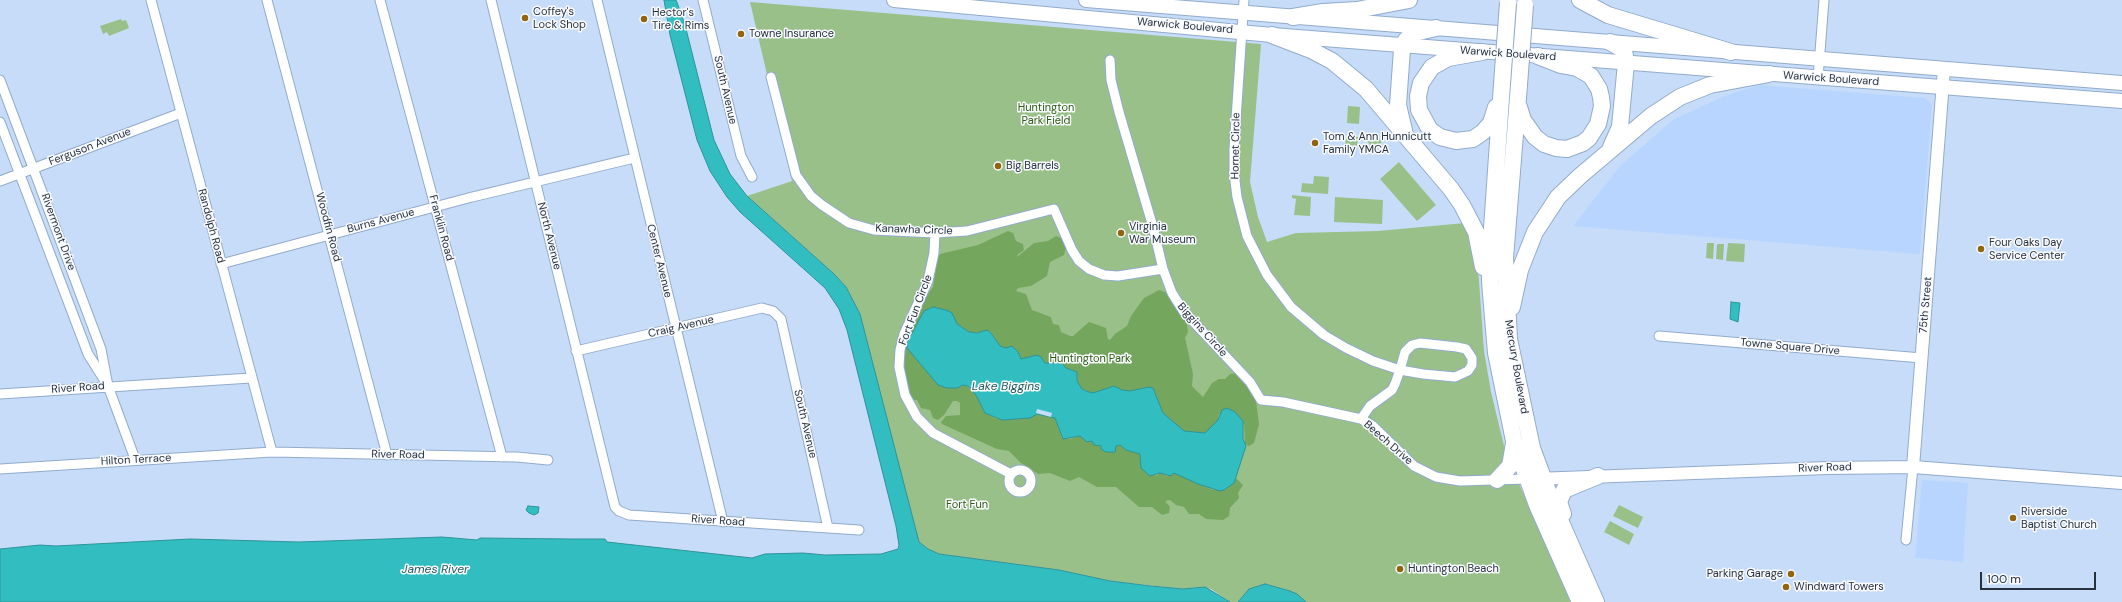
<!DOCTYPE html>
<style>
body{margin:0}
#map{position:relative;width:2122px;height:602px;overflow:hidden;background:#c7dcf8;font-family:"DM Sans",sans-serif}
canvas{display:block}
.scale{position:absolute;left:1980px;top:572px;width:116px;height:18px;box-sizing:border-box;border:2px solid #26303e;border-top:0;padding-left:5px;font-size:12px;line-height:14px;white-space:nowrap;color:#26303e;-webkit-text-stroke:3px #f9fbff;paint-order:stroke}
</style>
<div id="map">
<canvas width="2122" height="602"></canvas>
<div class="scale">100 m</div>
</div>
<script>
const c = document.querySelector('canvas').getContext('2d');
c.lineJoin = 'round';
function paint(path, color) {
  c.fillStyle = color;
  c.fill(path, 'evenodd');
}
function shape(rows) {
  const path = new Path2D();
  for (const r of rows) {
    if (r.length === 3) {
      path.moveTo(r[0] + r[2], r[1]);
      path.arc(r[0], r[1], r[2], 0, 2 * Math.PI);
      continue;
    }
    path.moveTo(r[0], r[1]);
    for (let i = 2; i < r.length; i += 2) path.lineTo(r[i], r[i + 1]);
  }
  return path;
}
function strokePath(path, color, width, dash) {
  c.strokeStyle = color;
  c.lineWidth = width;
  c.lineCap = dash ? 'butt' : 'round';
  c.setLineDash(dash || []);
  c.stroke(path);
}
function write(font, color, halo, rows, align = 'center') {
  c.font = font + ' "DM Sans",sans-serif';
  c.lineWidth = 3;
  c.setLineDash([]);
  c.textBaseline = 'middle';
  c.strokeStyle = halo;
  c.fillStyle = color;
  for (const [text, x, y, turn = 0] of rows) {
    c.save();
    c.translate(x, y);
    c.rotate((+turn || 0) * Math.PI / 180);
    c.textAlign = isNaN(turn) ? turn : align;
    if (halo) c.strokeText(text, 0, 0);
    c.fillText(text, 0, 0);
    c.restore();
  }
}
paint(shape([
 [1759,85,1925,98,1932,104,1920,254,1573,226,1621,165,1674,119,1725,96],
 [1922,480,1968,483,1963,562,1915,558]
]), '#b7d5ff');
paint(shape([
 [750,2,1261,44,1250,182,1258,217,1267,242,1296,233,1378,231,1465,223,1478,267,1484,351,1491,392,1506,454,1571,602,1306,602,1290,591,1265,584,1249,589,1238,602,1230,602,1211,589,1200,587,1183,589,1110,581,1059,570,939,554,928,549,919,542,912,522,860,314,846,287,834,274,747,196,792,181],
 [121,19,122,21,126,20,129,28,109,36,107,32,103,34,100,26],
 [1348,106,1360,107,1359,124,1347,123],
 [1373,132,1382,142,1374,149,1365,139],
 [1349,135,1358,137,1357,146,1345,144,1346,139],
 [1399,162,1436,205,1417,221,1380,179],
 [1314,176,1329,177,1328,194,1301,192,1302,183,1313,184],
 [1292,195,1311,197,1310,216,1294,215,1296,199,1292,198],
 [1335,197,1383,200,1382,224,1334,222],
 [1707,243,1714,243,1713,259,1706,258],
 [1728,243,1745,244,1744,262,1726,261],
 [1717,244,1724,244,1723,260,1716,259],
 [1619,505,1643,517,1638,528,1613,516],
 [1610,521,1634,534,1629,545,1604,532]
]), '#9ac089');
paint(shape([
 [1008,231,1013,233,1016,241,1023,244,1024,250,1018,254,1017,257,1034,243,1048,241,1056,236,1063,239,1066,248,1064,255,1050,262,1047,276,1031,286,1018,288,1016,291,1026,294,1032,310,1051,317,1053,324,1059,325,1061,332,1070,336,1073,336,1089,322,1106,328,1108,339,1110,340,1115,334,1127,326,1131,316,1144,298,1159,290,1167,293,1187,324,1188,332,1185,338,1193,374,1192,386,1203,397,1212,383,1219,379,1225,379,1230,374,1237,373,1241,376,1256,401,1259,424,1254,443,1249,446,1245,444,1244,424,1219,414,1218,420,1205,433,1184,431,1163,413,1156,399,1155,392,1149,387,1130,391,1122,390,1114,386,1093,393,1082,389,1077,381,1077,372,1066,368,1062,363,1049,364,1044,363,1042,359,1021,359,1006,348,1000,346,991,332,969,332,957,324,946,310,933,307,924,311,911,335,908,335,924,299,933,287,937,259,940,254,978,245],
 [907,344,907,348,938,385,947,388,956,388,966,385,976,395,985,413,995,418,1002,420,1030,418,1037,414,1055,418,1062,438,1070,439,1080,436,1092,441,1097,446,1102,446,1106,452,1116,449,1116,446,1120,445,1126,450,1141,454,1140,463,1156,476,1160,473,1167,476,1174,473,1213,490,1234,483,1236,478,1243,485,1238,493,1239,498,1230,508,1229,516,1223,520,1206,519,1199,514,1189,514,1184,507,1176,505,1170,500,1165,501,1170,507,1169,513,1162,515,1152,507,1139,507,1116,487,1097,487,1079,477,1070,481,1050,473,1038,474,1021,463,1009,451,997,449,942,424,941,422,946,416,960,415,960,403,957,401,953,401,944,415,938,420,933,418,930,410,921,408,917,400,911,400,902,368,905,355,905,345]
]), '#75a65e');
const water = shape([
 [664,0,676,0,678,5,685,25,714,140,730,174,747,196,834,274,846,287,860,314,919,542,928,549,939,554,1059,570,1110,581,1151,586,1183,589,1205,587,1230,602,0,602,0,549,40,545,56,546,190,539,299,542,442,537,477,540,480,538,572,539,605,539,607,542,752,558,765,554,803,553,825,555,881,554,898,549,899,545,896,526,847,330,839,309,825,288,740,212,727,197,710,171,697,140,670,35,664,0],
 [1731,302,1740,303,1738,322,1730,319,1731,302],
 [933,307,946,310,952,313,957,324,969,332,977,333,987,330,991,333,1000,346,1006,348,1012,346,1018,352,1021,359,1037,355,1041,357,1045,363,1062,363,1066,368,1077,372,1077,381,1082,389,1086,391,1093,393,1114,386,1122,390,1130,391,1149,387,1153,388,1163,413,1184,431,1205,433,1218,420,1222,410,1227,408,1235,412,1243,421,1243,439,1246,446,1234,483,1224,490,1220,491,1198,484,1174,473,1171,476,1160,473,1150,476,1141,468,1140,454,1126,450,1120,445,1116,446,1115,452,1106,452,1101,449,1101,446,1094,445,1092,441,1087,442,1080,436,1063,439,1055,418,1037,414,1030,418,1002,420,985,413,976,395,968,386,963,385,957,388,947,388,938,385,907,348,908,335,911,335,924,311,933,307],
 [528,506,539,507,538,513,534,515,529,513,526,510,528,506],
 [1265,584,1290,591,1297,594,1306,602,1238,602,1249,589,1265,584]
]);
paint(water, '#32bec0');
strokePath(water, '#2e9399', 1);
paint(shape([
 [1037,409,1052,413,1051,417,1036,413]
]), '#c7dcf8');
const street = shape([
 [151,0,272,452],
 [267,0,387,455],
 [380,0,502,457],
 [491,0,615,507,619,511,629,515,859,530],
 [597,0,723,522],
 [703,0,741,156,752,177],
 [1244,0,1234,149,1234,173,1237,197,1247,236,1267,275,1291,307,1324,335,1346,348,1373,361,1400,370,1423,374,1455,377,1468,371,1472,365,1472,358,1466,349,1457,347,1420,343,1412,345,1405,352,1400,370,1395,384,1392,390,1370,406,1361,419],
 [1110,60,1111,80,1119,112,1153,227,1163,269,1172,293,1184,312,1250,382,1261,400,1283,402,1361,419,1373,426,1414,466,1436,477,1460,481,1527,479],
 [771,77,796,175,811,196,822,205,849,223,874,230,935,233,967,231,1054,209,1072,250,1079,261,1089,269,1104,275,1118,276,1163,269],
 [1818,78,1824,0],
 [0,80,101,349,108,386,135,459],
 [0,122,88,354,105,381],
 [0,181,181,113],
 [935,233,934,253,928,281,904,334,900,350,899,367,905,395,917,417,933,433,1011,474],
 [221,264,472,197,634,158],
 [1659,336,1922,358],
 [576,351,762,308,773,311,781,319,828,528],
 [0,394,251,378],
 [0,469,272,452,517,457,548,460],
 [1020,481,11],
 [1906,540,1913,467]
]);
const secondary = shape([
 [1913,467,1944,69],
 [1536,479,1827,468,1913,467,2122,483]
]);
const primary = shape([
 [894,0,1272,35,2122,101],
 [1086,0,2122,83]
]);
const highway = shape([
 [1580,0,1608,15,1731,52],
 [1293,17,1323,12,1357,10,1409,0],
 [1272,35,1311,50,1332,61,1366,89,1451,189,1462,205,1476,232,1483,267],
 [1610,42,1624,50,1626,63,1620,127,1611,147],
 [1482,52,1448,58,1432,67,1421,83,1418,96,1419,110,1430,130,1440,137,1456,141,1473,139,1483,132,1491,123,1496,107],
 [1502,84,1490,257,1490,282,1496,353,1514,441,1537,505,1580,602],
 [1519,85,1505,258,1509,339,1532,448,1552,502,1596,602],
 [1519,107,1523,120,1535,137,1544,144,1556,148,1567,149,1583,143,1589,138,1598,124,1602,106,1601,97,1599,89,1591,76,1577,68,1561,65,1538,56],
 [1404,130,1398,105,1402,49,1406,40,1414,33,1436,28],
 [1512,307,1520,270,1535,232,1558,197,1580,176,1651,116,1680,97,1710,85,1769,74],
 [1497,480,1510,466,1514,443],
 [1563,514,1559,502,1564,490,1598,476]
]);
strokePath(street, '#92abcd', 11);
strokePath(secondary, '#92abcd', 14);
strokePath(primary, '#92abcd', 16);
strokePath(highway, '#92abcd', 18);
strokePath(street, '#fff', 9);
strokePath(secondary, '#fff', 12);
strokePath(primary, '#fff', 14);
strokePath(highway, '#fff', 16);
const highwayBridge = shape([
 [1502,84,1508,3],
 [1519,85,1525,5]
]);
strokePath(highwayBridge, '#92abcd', 18, []);
strokePath(highwayBridge, '#fff', 16);
for (const [x, y, r, color] of [
 [525,18,4,"#91640f"],
 [644,19,4,"#91640f"],
 [741,34,4,"#91640f"],
 [1315,143,4,"#91640f"],
 [998,166,4,"#91640f"],
 [1121,233,4,"#91640f"],
 [1981,249,4,"#91640f"],
 [2013,518,4,"#91640f"],
 [1400,569,4,"#91640f"],
 [1791,574,4,"#91640f"],
 [1786,587,4,"#91640f"]
]) {
  const dot = new Path2D();
  dot.arc(x, y, r, 0, 2 * Math.PI);
  c.fillStyle = color;
  c.fill(dot);
  strokePath(dot, '#f9fbff', 1.5);
}
write('11px', '#26303e', '#f9fbff', [
 ["Coffey's",533,12],
 ["Lock Shop",533,25],
 ["Hector's",652,13],
 ["Tire & Rims",652,26],
 ["Towne Insurance",749,34],
 ["Tom & Ann Hunnicutt",1323,137],
 ["Family YMCA",1323,150],
 ["Big Barrels",1006,166],
 ["Virginia",1129,227],
 ["War Museum",1129,240],
 ["Four Oaks Day",1989,243],
 ["Service Center",1989,256],
 ["Riverside",2021,512],
 ["Baptist Church",2021,525],
 ["Huntington Beach",1408,569],
 ["Parking Garage",1783,574,"right"],
 ["Windward Towers",1794,587]
], 'left');
write('11px', '#26303e', '#f9fbff', [
 ["Warwick Boulevard",1185,26,5],
 ["Warwick Boulevard",1508,54,4],
 ["Warwick Boulevard",1831,79,4],
 ["South Avenue",725,90,77],
 ["Hornet Circle",1236,146,-89],
 ["Ferguson Avenue",90,147,-21],
 ["Burns Avenue",381,221,-15],
 ["Randolph Road",211,226,75],
 ["Woodfin Road",328,227,75],
 ["Franklin Road",441,228,75],
 ["Kanawha Circle",914,230,2],
 ["Rivermont Drive",58,232,70],
 ["North Avenue",549,236,76],
 ["Center Avenue",659,261,76],
 ["75th Street",1926,305,-85],
 ["Fort Fun Circle",916,310,-69],
 ["Craig Avenue",681,327,-13],
 ["Biggins Circle",1202,330,48],
 ["Towne Square Drive",1790,347,5],
 ["Mercury Boulevard",1516,367,80],
 ["River Road",78,388,-4],
 ["South Avenue",805,424,77],
 ["Beech Drive",1388,443,41],
 ["River Road",398,455,1],
 ["Hilton Terrace",136,460,-3],
 ["River Road",1825,468,-2],
 ["River Road",718,521,4]
]);
write('11px', '#2b5a0d', '#f9fbff', [
 ["Huntington",1046,108],
 ["Park Field",1046,121],
 ["Huntington Park",1090,359],
 ["Fort Fun",967,505]
]);
write('italic 12px', '#255c5d', '#f9fbff', [
 ["Lake Biggins",1006,387],
 ["James River",435,570]
]);
</script>
